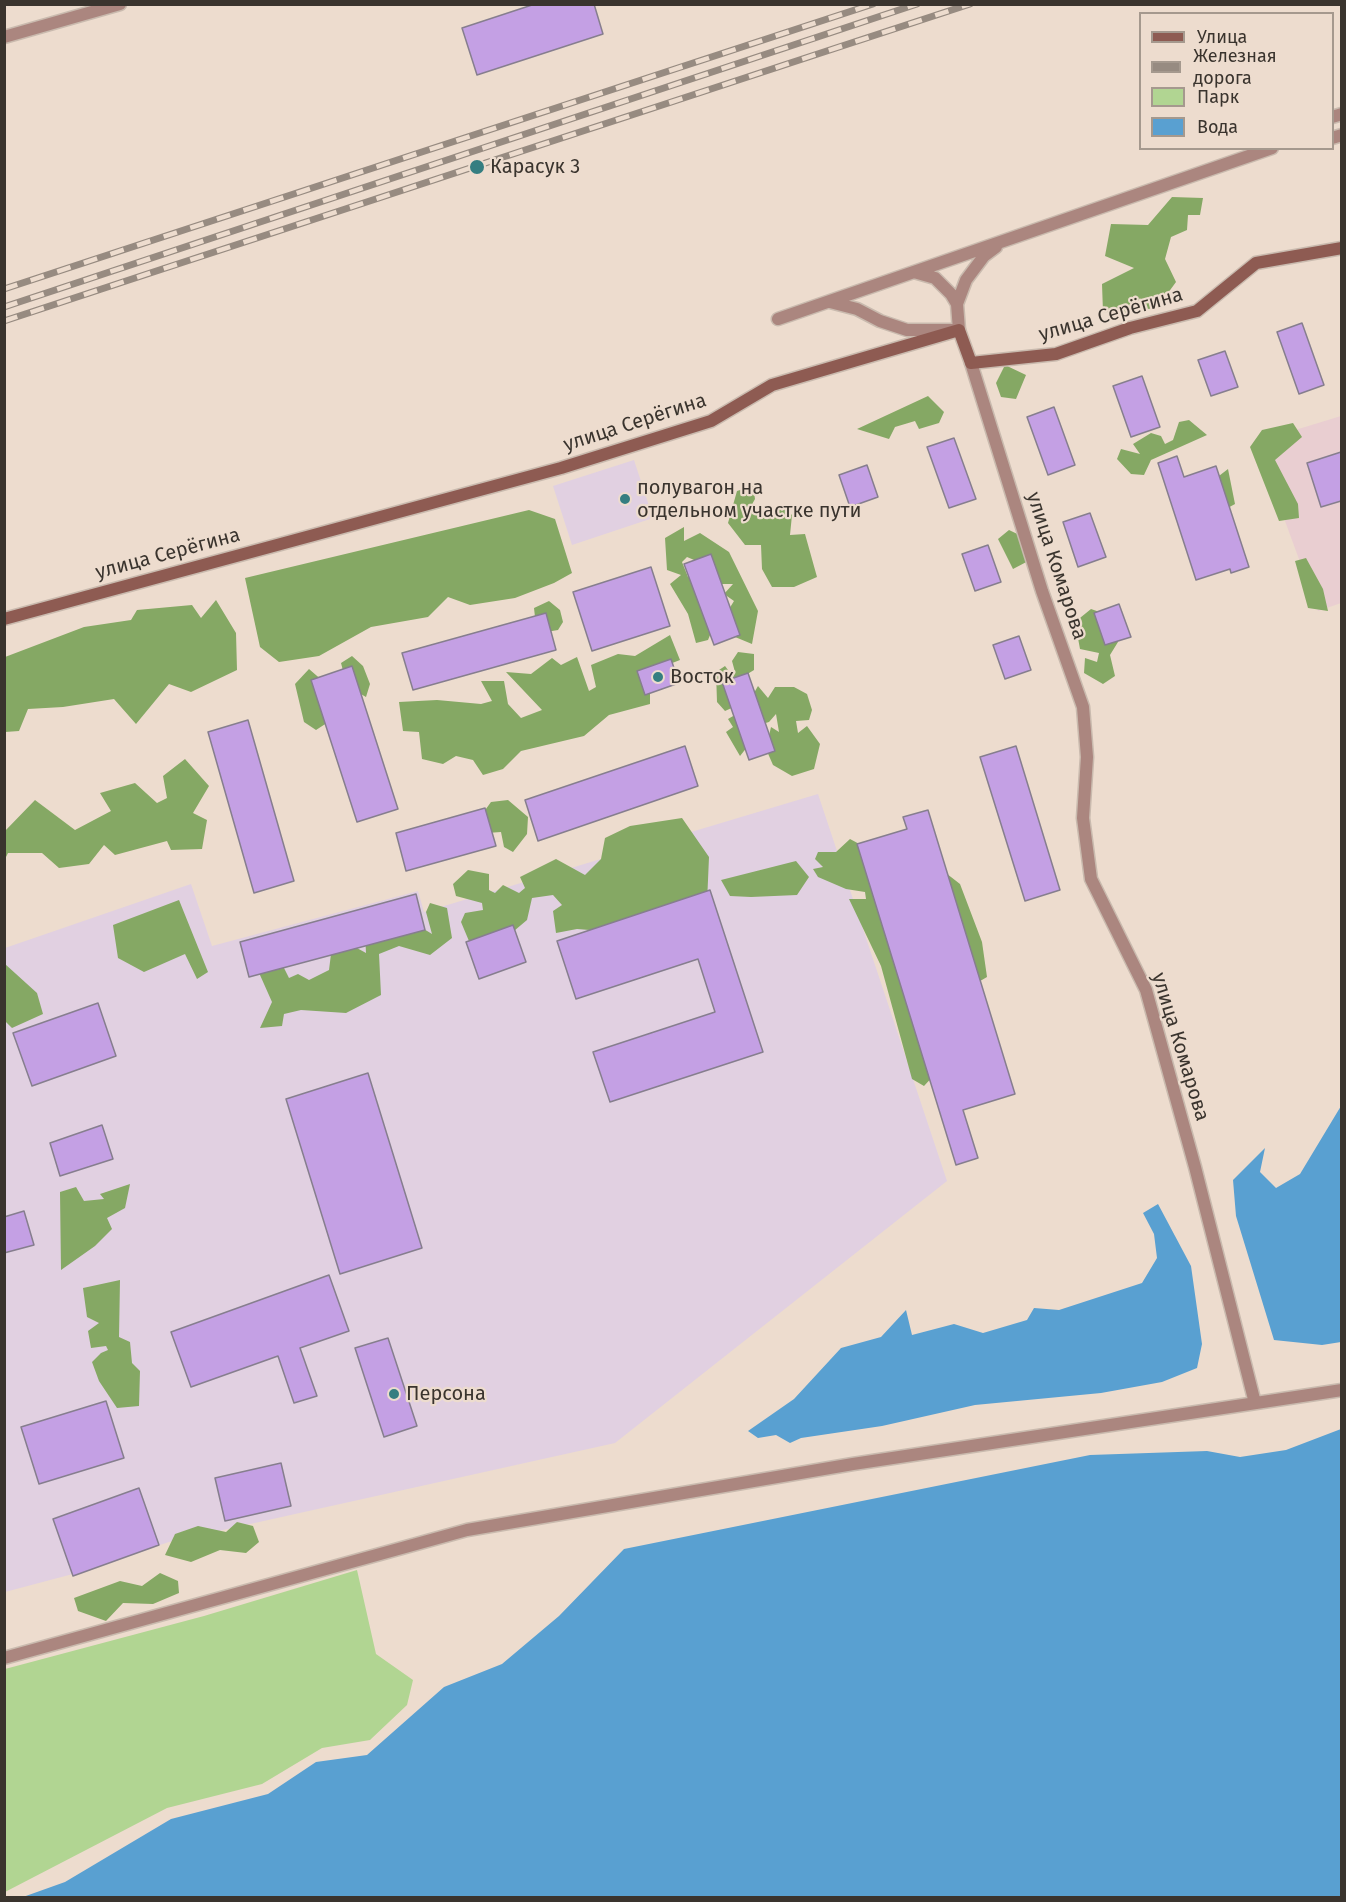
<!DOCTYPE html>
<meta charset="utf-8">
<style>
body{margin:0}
#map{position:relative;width:1346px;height:1902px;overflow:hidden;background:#eddcce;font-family:"Fira Sans",sans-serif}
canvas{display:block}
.frame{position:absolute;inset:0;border:6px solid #3a342e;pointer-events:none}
.legend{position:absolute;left:1139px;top:12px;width:195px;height:138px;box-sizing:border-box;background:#eddcce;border:2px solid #a5998e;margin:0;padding:8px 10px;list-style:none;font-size:18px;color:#3a342e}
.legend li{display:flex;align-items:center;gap:12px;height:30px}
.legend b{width:30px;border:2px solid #a5998e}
</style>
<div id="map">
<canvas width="1346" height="1902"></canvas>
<div class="frame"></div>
<ul class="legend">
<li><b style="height:8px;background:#8e5b52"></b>Улица</li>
<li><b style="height:8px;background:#978b81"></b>Железная дорога</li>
<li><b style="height:16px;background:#b1d592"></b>Парк</li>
<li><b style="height:16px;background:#59a0d1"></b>Вода</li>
</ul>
</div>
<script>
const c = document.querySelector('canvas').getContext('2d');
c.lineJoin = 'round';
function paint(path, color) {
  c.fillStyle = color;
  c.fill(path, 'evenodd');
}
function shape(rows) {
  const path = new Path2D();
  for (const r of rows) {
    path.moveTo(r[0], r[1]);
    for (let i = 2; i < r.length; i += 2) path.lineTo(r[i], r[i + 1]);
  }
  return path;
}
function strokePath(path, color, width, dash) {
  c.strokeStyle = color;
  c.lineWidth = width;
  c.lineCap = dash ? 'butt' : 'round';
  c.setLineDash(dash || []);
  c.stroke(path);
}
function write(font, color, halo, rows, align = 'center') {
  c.font = font + ' "Fira Sans",sans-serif';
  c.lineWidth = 4.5;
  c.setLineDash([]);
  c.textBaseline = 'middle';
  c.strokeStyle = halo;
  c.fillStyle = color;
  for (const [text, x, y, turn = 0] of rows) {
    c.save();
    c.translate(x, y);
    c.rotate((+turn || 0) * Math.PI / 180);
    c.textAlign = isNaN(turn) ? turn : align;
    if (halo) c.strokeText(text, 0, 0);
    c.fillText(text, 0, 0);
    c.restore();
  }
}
paint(shape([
 [634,460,653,518,572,545,553,486],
 [818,794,947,1181,615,1443,169,1542,69,1575,5,1592,5,948,191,884,212,946,418,891,424,912]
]), '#e1d0e1');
paint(shape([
 [1341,416,1341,603,1318,611,1256,442]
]), '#e9ced1');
paint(shape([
 [357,1570,376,1654,413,1680,407,1705,370,1740,322,1748,262,1784,167,1808,5,1892,5,1669,204,1616]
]), '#b1d592');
paint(shape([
 [1172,197,1203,198,1200,215,1188,215,1187,230,1171,237,1165,259,1176,282,1157,308,1147,309,1140,298,1130,313,1103,312,1102,284,1134,268,1105,256,1111,224,1148,225],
 [1005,365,1026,375,1016,399,1001,397,996,383],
 [928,396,944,412,939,423,919,429,915,421,895,427,889,439,857,429],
 [1189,420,1207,435,1151,460,1144,475,1131,474,1117,459,1121,449,1140,454,1133,444,1151,433,1161,436,1165,444,1173,440,1179,422],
 [1293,423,1302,437,1275,460,1298,504,1299,518,1279,521,1250,447,1262,430],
 [1228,469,1235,504,1224,510,1215,479],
 [753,486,755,499,750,508,757,511,783,506,792,515,790,535,805,534,817,577,794,587,772,587,762,569,761,545,745,545,728,523,737,491],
 [529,510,555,519,572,573,554,583,515,598,470,605,448,597,428,617,371,627,319,656,279,662,260,647,245,578],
 [684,527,684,541,700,533,729,552,758,611,752,644,723,632,726,614,734,601,724,594,733,584,715,584,711,567,687,557,682,562,688,577,704,580,715,623,708,640,696,643,688,614,670,584,681,575,667,570,665,538],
 [1009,530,1032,541,1034,558,1013,569,998,539],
 [1306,558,1323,589,1328,611,1308,608,1295,561],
 [216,600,236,633,237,670,191,692,169,684,136,724,114,699,63,707,28,709,19,731,5,732,5,657,84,627,131,620,137,610,192,605,201,618],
 [549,601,560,610,563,622,558,630,546,632,536,626,534,608],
 [1091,609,1108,615,1118,642,1110,655,1115,676,1103,684,1084,673,1085,658,1097,662,1099,653,1080,649,1075,622],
 [670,635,680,660,662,667,650,682,650,704,609,715,584,736,521,751,503,769,483,775,473,760,456,756,443,764,422,759,419,732,403,731,399,702,437,700,481,704,492,701,481,681,504,681,508,704,521,718,542,710,506,672,531,674,552,658,561,665,577,657,589,691,596,687,591,665,618,654,635,656],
 [738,652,754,654,754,670,736,681,751,698,758,686,768,698,775,687,794,687,807,694,812,710,809,720,796,721,798,733,807,726,820,744,814,769,792,776,773,765,766,749,771,727,779,732,776,714,769,722,759,725,759,732,740,756,726,732,733,727,728,719,740,712,736,706,725,711,717,702,716,672,725,666,731,674,735,672,732,661],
 [352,656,363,666,370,684,366,697,347,686,341,663],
 [309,669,324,682,333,719,316,730,304,722,295,684],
 [185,759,209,786,193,813,207,820,202,849,171,850,167,841,115,855,104,845,89,864,59,868,42,853,8,853,5,859,5,831,35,800,75,830,111,811,100,793,135,783,157,803,167,798,163,776],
 [508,800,528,817,527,834,513,852,504,847,501,832,487,833,483,813,491,802],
 [682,818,709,857,707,903,602,931,577,929,556,933,553,911,562,905,553,895,532,898,527,920,508,936,474,953,461,922,465,913,483,910,482,903,456,896,453,884,468,870,489,874,489,890,495,893,503,885,519,893,525,888,520,877,556,859,585,875,601,859,605,838,630,826],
 [850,839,863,846,937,1072,924,1086,912,1079,881,966,849,899,866,899,865,892,846,889,818,877,813,869,823,867,815,859,818,852,836,852],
 [796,861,809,877,797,895,751,897,730,896,721,880],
 [942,870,960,884,982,942,987,977,975,984],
 [179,900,208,972,197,979,185,954,144,972,118,958,113,925],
 [430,903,447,908,452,938,430,955,399,946,379,954,381,995,346,1013,301,1010,284,1014,282,1026,260,1028,272,1002,256,966,281,962,289,978,298,974,309,980,329,970,332,946,346,942,366,953,365,933,401,915,432,934,426,912],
 [5,964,37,993,43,1014,12,1028,5,1021],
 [130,1184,125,1208,107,1218,112,1229,95,1246,61,1270,60,1192,76,1187,84,1201,104,1199,100,1194],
 [120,1280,119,1337,130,1342,132,1363,140,1371,139,1406,117,1408,99,1381,92,1362,101,1353,108,1350,106,1346,91,1348,88,1331,99,1323,87,1317,83,1288],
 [237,1522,253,1526,259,1542,246,1553,220,1550,191,1562,165,1555,175,1534,198,1526,226,1532],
 [160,1573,178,1581,179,1593,153,1604,123,1603,106,1621,78,1611,74,1598,120,1581,142,1586]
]), '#85a864');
paint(shape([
 [1341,1106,1341,1342,1322,1345,1274,1340,1236,1216,1233,1180,1265,1148,1260,1172,1276,1188,1300,1174],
 [1158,1204,1191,1266,1202,1344,1197,1368,1162,1382,1101,1393,975,1405,882,1426,801,1438,790,1443,776,1435,758,1438,748,1431,794,1399,841,1348,881,1337,906,1310,912,1335,954,1324,983,1333,1027,1320,1034,1308,1059,1310,1142,1283,1157,1258,1154,1234,1143,1213],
 [1341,1429,1341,1897,23,1897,65,1882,171,1819,268,1794,316,1762,367,1755,444,1687,502,1664,559,1616,624,1549,1090,1455,1207,1451,1240,1457,1286,1450]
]), '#59a0d1');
const building = shape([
 [535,4,594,4,603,34,477,75,462,28,535,4],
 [1302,323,1324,385,1299,394,1277,332,1302,323],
 [1225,351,1238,387,1211,396,1198,360,1225,351],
 [1142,376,1160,427,1131,437,1113,386,1142,376],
 [1054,407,1075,465,1048,475,1027,417,1054,407],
 [954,438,976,499,949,508,927,447,954,438],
 [1341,452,1341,501,1321,507,1307,463,1341,452],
 [1177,456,1184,477,1216,466,1249,567,1231,573,1230,569,1196,580,1158,463,1177,456],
 [867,465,878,497,850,507,839,475,867,465],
 [1090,513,1106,557,1078,567,1063,522,1090,513],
 [988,545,1001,582,975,591,962,554,988,545],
 [711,554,740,635,714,645,684,564,711,554],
 [651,567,670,626,592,651,573,592,651,567],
 [1119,604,1131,637,1105,645,1094,613,1119,604],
 [546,613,556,650,413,690,402,653,546,613],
 [1019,636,1031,670,1005,679,993,645,1019,636],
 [671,659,679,683,645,695,637,671,671,659],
 [352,666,398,809,357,822,311,680,352,666],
 [748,673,775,751,749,760,722,682,748,673],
 [248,720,294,881,254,893,208,732,248,720],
 [685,746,698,786,538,841,525,800,685,746],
 [1016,746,1060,890,1025,901,980,757,1016,746],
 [485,808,496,846,406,871,396,833,485,808],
 [928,810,1015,1094,963,1110,978,1158,956,1165,857,844,907,829,903,817,928,810],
 [710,890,763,1052,610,1102,593,1052,715,1012,698,959,576,999,557,941,710,890],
 [416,894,425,930,249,977,240,942,416,894],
 [513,925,526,962,479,979,466,942,513,925],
 [98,1003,116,1056,32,1086,13,1033,98,1003],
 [368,1073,422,1248,340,1274,286,1099,368,1073],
 [102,1125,113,1159,60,1176,50,1143,102,1125],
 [24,1211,34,1245,4,1253,4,1217,24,1211],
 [329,1275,349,1331,300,1348,317,1396,294,1403,278,1356,191,1387,171,1332,329,1275],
 [388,1338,417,1426,384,1437,355,1348,388,1338],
 [106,1401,124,1458,39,1484,21,1427,106,1401],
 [281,1463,291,1506,225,1521,215,1478,281,1463],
 [139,1488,159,1545,73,1576,53,1519,139,1488]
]);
paint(building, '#c4a0e4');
strokePath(building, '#867e8e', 1.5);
const street = shape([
 [4,37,120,4],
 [1332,117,1342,114],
 [1332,138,1342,135],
 [914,272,935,278,951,294,957,304],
 [830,302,857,309,880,321,907,330,959,330,957,304,966,280,984,256,996,247],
 [778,319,1272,148],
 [971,363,1042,591,1083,707,1087,757,1083,818,1091,879,1146,990,1195,1167,1255,1403],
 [4,1658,467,1530,853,1464,1342,1390]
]);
const secondary = shape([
 [4,619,561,468,711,421,772,385,959,330,971,363,1056,354,1130,328,1197,311,1256,263,1342,248]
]);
strokePath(street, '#c9baae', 15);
strokePath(secondary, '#c9baae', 15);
strokePath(street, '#ab867f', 12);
strokePath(secondary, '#8e5b52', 12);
const rail = shape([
 [4,289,873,4],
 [4,307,917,4],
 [4,321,970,4]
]);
strokePath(rail, '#978b81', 7);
strokePath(rail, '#eddcce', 4.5, [14]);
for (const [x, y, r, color] of [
 [477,167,8,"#357e81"],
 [625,499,6,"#357e81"],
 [658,677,6,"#357e81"],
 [394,1394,6,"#357e81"]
]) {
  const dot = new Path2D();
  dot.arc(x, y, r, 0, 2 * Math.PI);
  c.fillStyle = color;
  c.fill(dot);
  strokePath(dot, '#eddcce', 2);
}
write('20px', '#3a342e', '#eddcce', [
 ["Карасук 3",490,167],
 ["полувагон на",637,488],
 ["отдельном участке пути",637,511],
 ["Восток",670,677],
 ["Персона",406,1394]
], 'left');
write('20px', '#3a342e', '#eddcce', [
 ["улица Серёгина",1111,315,-16],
 ["улица Серёгина",635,423,-18],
 ["улица Серёгина",168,554,-15],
 ["улица Комарова",1056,566,72],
 ["улица Комарова",1180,1047,73]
]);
</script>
